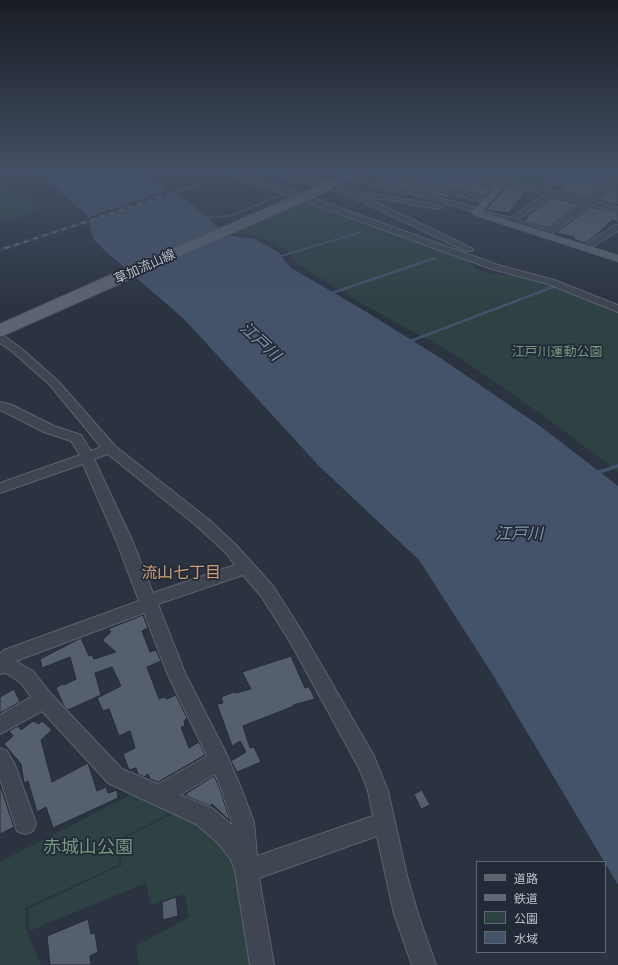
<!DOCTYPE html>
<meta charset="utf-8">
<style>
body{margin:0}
#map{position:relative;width:618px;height:965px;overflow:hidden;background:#2b3341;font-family:Figtree,"Noto Sans JP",sans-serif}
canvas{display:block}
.legend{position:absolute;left:476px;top:861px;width:130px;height:92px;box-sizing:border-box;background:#232a37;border:1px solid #606672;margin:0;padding:5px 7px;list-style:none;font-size:12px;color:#bcc1cb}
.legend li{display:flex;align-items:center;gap:8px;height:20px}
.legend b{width:20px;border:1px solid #606672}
</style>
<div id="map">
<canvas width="618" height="965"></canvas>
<ul class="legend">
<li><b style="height:5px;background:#5d6471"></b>道路</li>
<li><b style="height:5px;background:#616978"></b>鉄道</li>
<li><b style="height:11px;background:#2e4143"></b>公園</li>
<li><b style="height:11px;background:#44526a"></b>水域</li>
</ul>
</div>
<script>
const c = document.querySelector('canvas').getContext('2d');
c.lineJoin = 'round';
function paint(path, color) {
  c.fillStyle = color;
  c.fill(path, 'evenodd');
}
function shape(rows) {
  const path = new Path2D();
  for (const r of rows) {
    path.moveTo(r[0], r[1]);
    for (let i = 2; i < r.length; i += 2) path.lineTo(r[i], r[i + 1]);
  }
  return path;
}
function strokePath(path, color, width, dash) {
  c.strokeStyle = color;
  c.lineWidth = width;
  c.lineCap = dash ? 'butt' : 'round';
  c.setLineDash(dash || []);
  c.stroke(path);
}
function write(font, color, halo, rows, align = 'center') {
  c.font = font + ' Figtree,"Noto Sans JP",sans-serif';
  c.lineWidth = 3.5;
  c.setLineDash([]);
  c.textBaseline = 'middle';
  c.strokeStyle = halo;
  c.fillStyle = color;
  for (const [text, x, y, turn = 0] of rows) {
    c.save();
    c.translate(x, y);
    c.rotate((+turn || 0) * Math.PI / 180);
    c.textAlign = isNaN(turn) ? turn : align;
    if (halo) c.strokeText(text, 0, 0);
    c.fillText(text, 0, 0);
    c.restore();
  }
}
paint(shape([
 [514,174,529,174,554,180,541,188,509,182,508,181],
 [0,184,44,209,0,223],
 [305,200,465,258,476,269,491,274,520,276,535,279,618,312,618,472,548,419,451,352,364,305,299,265,286,250,259,236,230,233],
 [134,793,175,810,116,841,120,864,25,908,26,929,41,965,0,965,0,862],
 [178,811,200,820,238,865,255,965,139,965,136,946,189,917,185,894,151,905,146,883,29,931,28,909,122,865,118,841]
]), '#2e4143');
paint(shape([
 [41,174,142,174,192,204,226,235,255,239,278,252,291,268,360,308,442,359,540,426,618,486,618,885,493,675,419,560,319,466,184,319,104,250,93,238,88,216]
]), '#44526a');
paint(shape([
 [172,189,177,193,87,222,86,218]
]), '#2b3341');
strokePath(shape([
 [203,218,230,216,283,194],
 [278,257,361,232],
 [417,264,436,258]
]), '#44526a', 2);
strokePath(shape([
 [329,294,420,263],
 [408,342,553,287]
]), '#44526a', 2.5);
strokePath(shape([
 [596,473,618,466]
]), '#44526a', 3.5);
const building = shape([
 [392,174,442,174,444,177,492,188,485,196,392,174],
 [461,174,505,174,495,181,461,174],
 [570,174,614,174,607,179,611,180,587,197,559,191,566,186,557,184,570,174],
 [380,177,451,195,446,198,399,185,396,186,374,180,380,177],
 [618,185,618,205,598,200,618,185],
 [506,187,525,191,509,213,486,210,506,187],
 [552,198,580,204,548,228,523,221,528,217,525,217,552,198],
 [590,207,618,212,618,222,612,220,594,237,585,243,573,239,575,237,556,233,590,207],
 [143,615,148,628,142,631,150,652,156,650,161,661,147,667,159,699,164,697,167,699,176,695,187,718,184,721,185,726,181,727,189,748,199,742,205,755,158,782,150,779,148,774,144,777,138,774,136,768,129,770,123,754,135,748,130,731,119,736,109,709,103,711,97,698,121,686,112,667,95,673,101,695,68,710,64,706,56,688,62,684,64,685,76,679,70,657,42,668,40,659,81,638,89,656,92,655,94,659,116,652,102,640,111,632,108,629,143,615],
 [291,656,305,688,309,687,315,699,293,705,294,706,243,726,250,748,254,747,261,762,237,772,231,761,246,752,240,741,232,746,217,704,223,703,221,697,234,692,236,693,251,689,242,672,291,656],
 [14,689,20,702,0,713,0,697,14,689],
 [33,721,39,724,42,721,52,730,41,740,52,782,88,763,97,791,106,787,108,793,117,790,118,798,53,828,46,807,37,812,28,781,24,783,21,764,4,744,13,736,9,731,18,726,21,730,33,721],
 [214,776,220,789,230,821,212,804,210,806,184,795,214,776],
 [0,785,14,827,0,834,0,785],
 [422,790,430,805,421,809,414,794,422,790],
 [176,897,178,916,163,920,162,902,176,897],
 [88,919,91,934,95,933,98,952,90,956,91,965,50,965,47,936,88,919]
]);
paint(building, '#565f6e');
strokePath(building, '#252c39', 1);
strokePath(shape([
 [339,174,359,180]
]), '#414856', 8, [8, 4]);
const minor = shape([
 [223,174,234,174,274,184,498,265,554,280,618,305,618,312,548,284,492,269,268,188,223,174],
 [263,174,278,174,331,183,335,185,331,187,267,176,263,174],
 [333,174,343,174,339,176,333,174],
 [376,174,387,174,490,199,491,201,487,203,376,174],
 [443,174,455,174,503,184,504,186,500,188,444,176,443,174],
 [528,174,541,174,557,177,562,174,569,174,546,190,587,199,618,177,618,183,595,201,618,207,618,211,590,205,549,236,458,207,410,193,404,195,355,180,359,178,396,188,399,186,510,218,545,194,501,184,501,180,539,188,552,180,528,174],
 [552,196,583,203,548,230,517,220,552,196],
 [337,186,343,186,473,249,472,251,466,251,337,190,337,186],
 [363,192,438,205,442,207,438,209,366,196,362,194,363,192],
 [615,225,618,225,618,231,587,250,581,250,580,248,615,225],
 [0,335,4,336,22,349,58,381,115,446,208,519,236,545,273,586,301,630,374,756,388,791,407,876,418,914,436,965,412,965,394,914,377,836,259,878,274,965,250,965,235,871,231,860,218,843,196,824,108,783,42,711,0,734,0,715,31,697,21,683,6,673,0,674,0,654,4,650,139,601,116,540,83,464,0,493,0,483,80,455,71,441,44,432,0,410,0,402,12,405,54,426,81,435,91,451,101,447,50,385,14,353,0,343,0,335],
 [108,454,198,527,226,553,235,565,153,593,132,540,94,459,108,454],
 [243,575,261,596,289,640,359,768,368,791,373,816,257,856,254,822,241,788,226,753,185,673,158,604,243,575],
 [144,613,168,675,207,756,158,784,122,769,51,694,33,671,16,661,144,613],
 [215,774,221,788,233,826,212,808,180,795,215,774],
 [0,748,7,751,15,765,36,823,33,831,25,834,17,831,0,779,0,748]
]);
const major = shape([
 [350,174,361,174,329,189,326,190,322,187,350,174],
 [507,174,515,174,482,212,618,255,618,262,473,215,471,213,473,211,507,174]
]);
strokePath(minor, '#5d636f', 2);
strokePath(major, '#484e5b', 1);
paint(minor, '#3f4551');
paint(major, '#5d6471');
const rail = shape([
 [0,250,230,174]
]);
strokePath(rail, '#616978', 2.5);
strokePath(rail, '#232a37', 1.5, [5]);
const majorBridgeFar1 = shape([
 [150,264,326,187]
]);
const majorBridge = shape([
 [1,330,152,263]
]);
strokePath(majorBridgeFar1, '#484e5b', 11, []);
strokePath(majorBridge, '#484e5b', 14, []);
strokePath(majorBridgeFar1, '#5d6471', 10);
strokePath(majorBridge, '#5d6471', 12);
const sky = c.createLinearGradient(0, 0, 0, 309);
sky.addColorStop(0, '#181c24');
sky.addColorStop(0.56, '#445065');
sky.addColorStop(1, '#44506500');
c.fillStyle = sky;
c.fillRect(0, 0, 618, 309);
write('13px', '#bcc1cb', '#232a37', [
 ["草加流山線",145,267,-24]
]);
write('13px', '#769980', '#232a37', [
 ["江戸川運動公園",557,352]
]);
write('italic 16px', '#8696af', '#232a37', [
 ["江戸川",260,342,43],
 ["江戸川",519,534]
]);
write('16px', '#cca076', '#232a37', [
 ["流山七丁目",181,573]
]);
write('18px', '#769980', '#232a37', [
 ["赤城山公園",88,848]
]);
</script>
